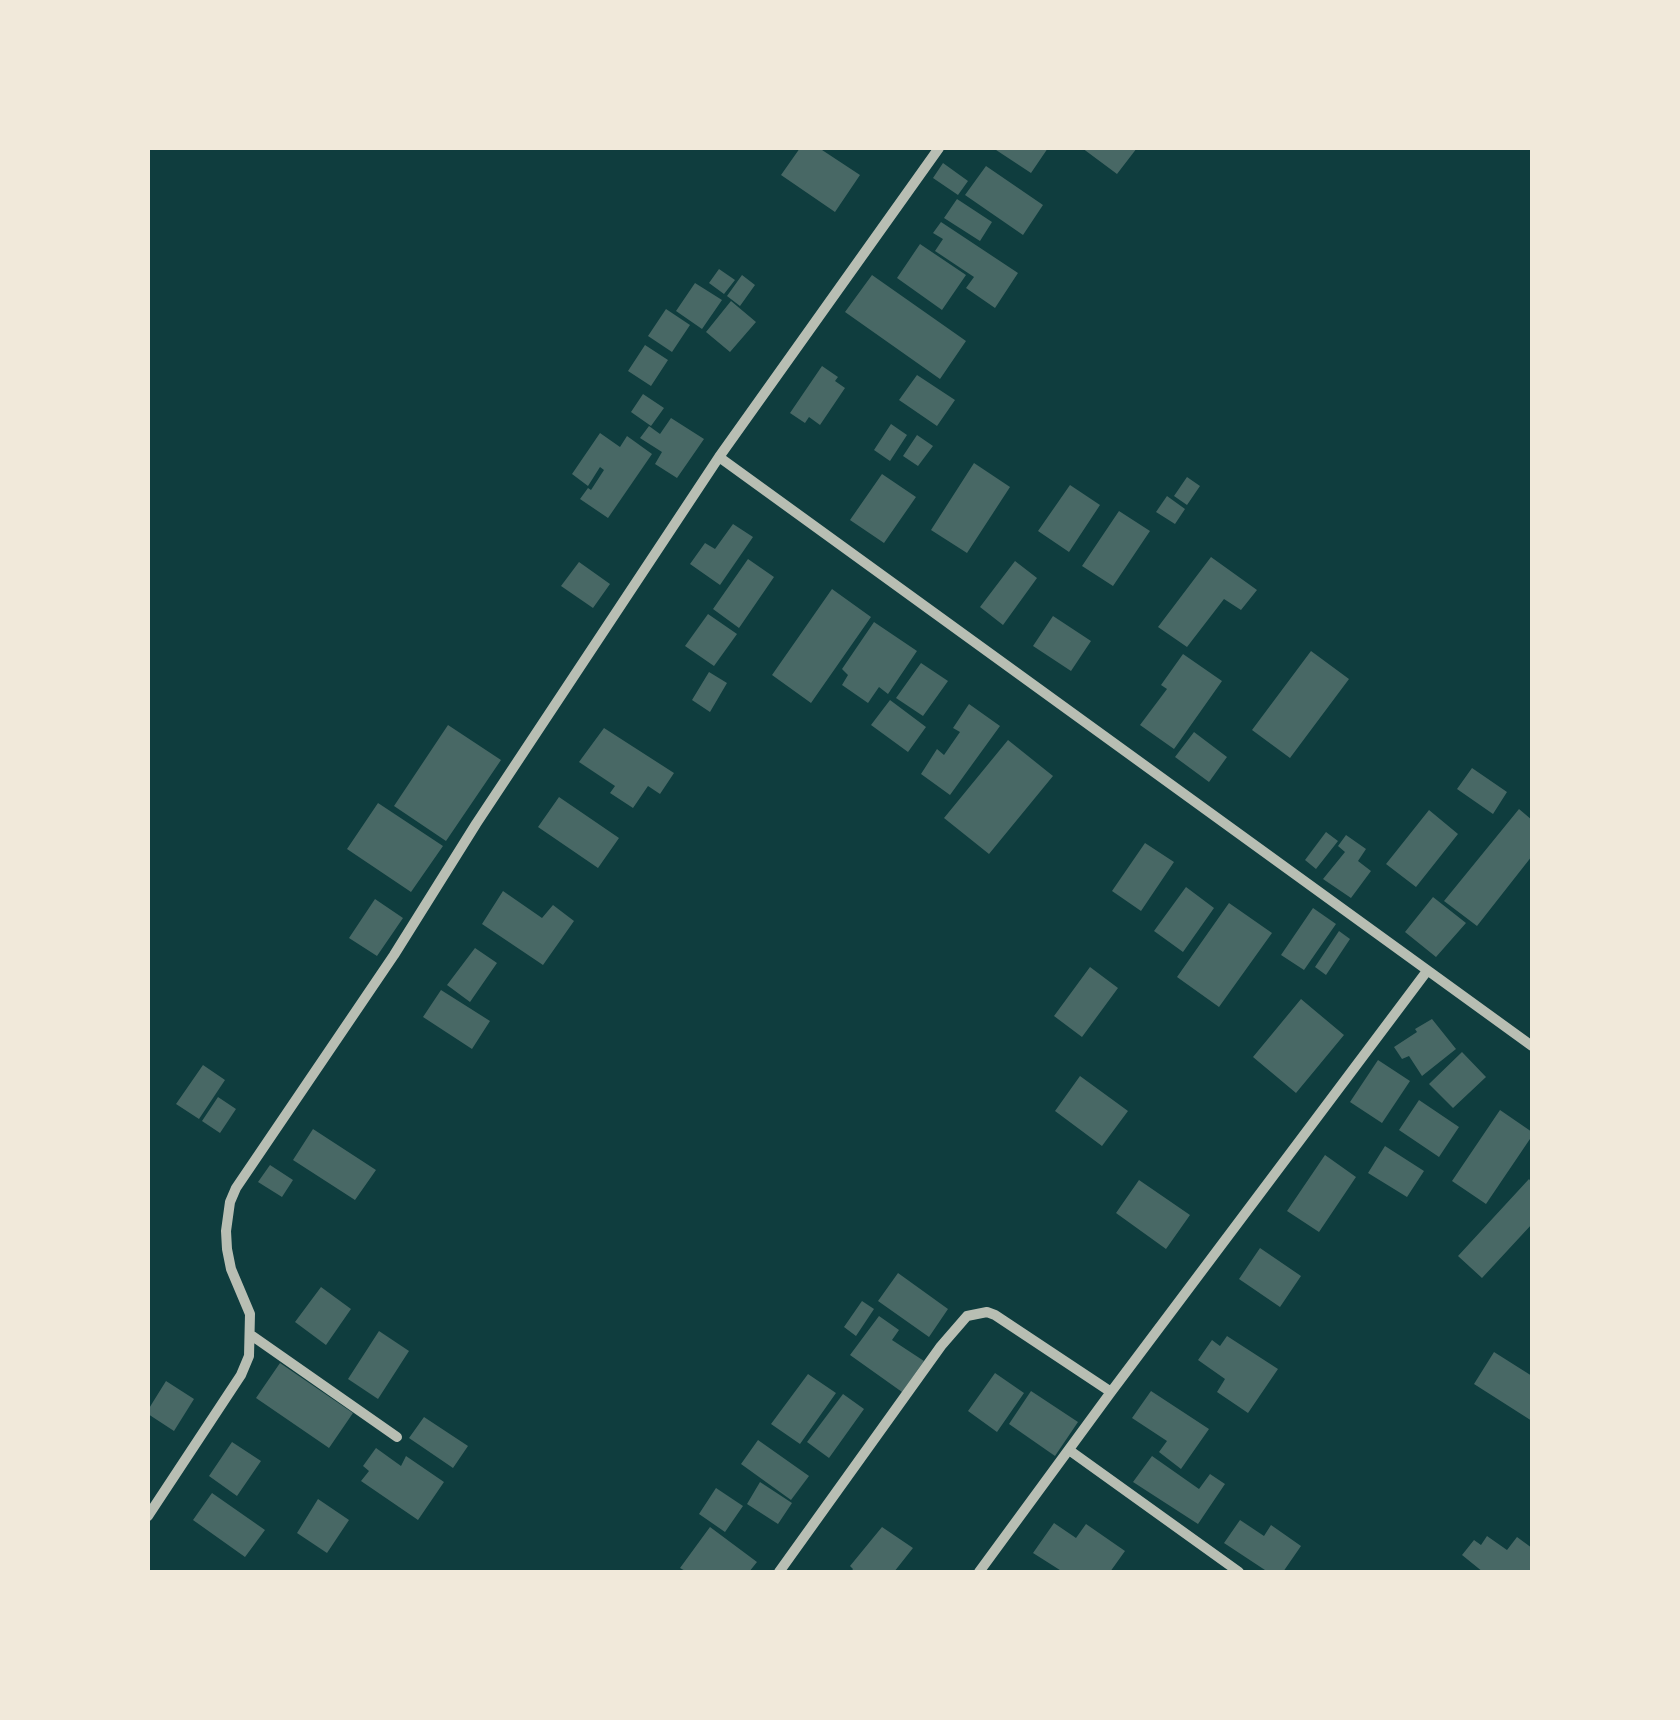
<!DOCTYPE html>
<style>
body{margin:0}
#map{position:relative;width:1680px;height:1720px;overflow:hidden;background:#0f3d3e;font-family:"Space Grotesk",sans-serif}
canvas{display:block}
.frame{position:absolute;inset:0;border:150px solid #f1e9da;pointer-events:none}
</style>
<div id="map">
<canvas width="1680" height="1720"></canvas>
<div class="frame"></div>
</div>
<script>
const c = document.querySelector('canvas').getContext('2d');
c.lineJoin = 'round';
function paint(path, color) {
  c.fillStyle = color;
  c.fill(path, 'evenodd');
}
function shape(rows) {
  const path = new Path2D();
  for (const r of rows) {
    path.moveTo(r[0], r[1]);
    for (let i = 2; i < r.length; i += 2) path.lineTo(r[i], r[i + 1]);
  }
  return path;
}
function strokePath(path, color, width, dash) {
  c.strokeStyle = color;
  c.lineWidth = width;
  c.lineCap = dash ? 'butt' : 'round';
  c.setLineDash(dash || []);
  c.stroke(path);
}
paint(shape([
 [800,148,819,148,860,175,835,212,781,175],
 [993,148,1048,148,1031,173],
 [1082,148,1137,148,1117,174],
 [943,163,968,181,958,195,933,178],
 [986,166,1043,205,1023,235,965,195],
 [957,199,992,222,980,241,944,218],
 [941,222,1018,273,995,308,966,288,974,277,935,251,943,239,933,233],
 [920,244,966,275,942,310,897,278],
 [719,269,735,280,724,294,709,283],
 [742,275,755,285,740,306,727,296],
 [872,275,966,341,940,379,845,312],
 [695,283,722,300,702,329,676,311],
 [731,301,756,322,730,352,706,332],
 [666,309,690,325,672,352,648,336],
 [645,345,668,360,651,386,628,371],
 [822,366,838,377,835,381,845,388,820,425,809,417,805,423,790,413],
 [917,375,955,400,937,426,899,400],
 [643,394,664,408,651,426,631,412],
 [671,418,704,439,677,478,655,464,662,452,640,438,649,426,660,434],
 [891,424,907,435,890,461,874,450],
 [600,433,620,447,627,436,652,454,608,518,580,499,588,488,591,490,604,470,600,467,588,486,572,474],
 [917,435,933,446,918,466,903,456],
 [974,463,1010,487,967,553,931,530],
 [882,474,916,497,884,543,850,520],
 [1187,477,1200,486,1187,505,1174,496],
 [1070,485,1100,505,1069,552,1038,531],
 [1167,496,1185,509,1175,524,1156,512],
 [1119,511,1150,531,1113,586,1082,566],
 [733,524,753,537,720,585,690,564,705,543,715,549],
 [1211,557,1257,590,1241,610,1224,599,1187,647,1158,627],
 [748,559,774,577,739,628,713,609],
 [1015,561,1037,578,1003,625,980,607],
 [579,562,610,584,593,608,561,586],
 [832,589,871,617,811,703,772,675],
 [708,614,737,634,714,666,685,646],
 [1053,616,1091,641,1071,671,1033,646],
 [874,622,917,651,888,694,879,687,868,703,842,685,848,675,842,669],
 [1311,651,1349,679,1290,758,1252,730],
 [1183,654,1222,681,1174,749,1140,725,1167,689,1161,685],
 [921,663,948,681,923,716,896,698],
 [709,672,727,683,710,712,692,700],
 [890,700,926,727,908,752,871,725],
 [969,704,1000,726,950,795,921,774,937,749,944,755,960,732,953,728],
 [448,725,501,760,446,841,394,806],
 [604,728,674,773,660,794,648,786,633,808,610,793,615,786,579,762],
 [1194,732,1227,757,1209,782,1175,757],
 [1008,740,1053,776,989,854,944,818],
 [1472,768,1507,792,1493,814,1457,789],
 [559,797,619,838,598,868,538,827],
 [378,803,443,846,411,892,347,849],
 [1519,809,1532,820,1532,856,1477,926,1444,901],
 [1429,810,1458,834,1416,887,1386,864],
 [1326,832,1338,841,1316,869,1305,860],
 [1346,835,1366,849,1358,861,1371,871,1351,898,1323,879,1345,852,1338,846],
 [1145,843,1174,862,1141,911,1112,891],
 [1186,887,1214,908,1183,952,1154,931],
 [503,891,542,918,553,905,574,921,543,965,482,924],
 [1433,897,1466,923,1436,957,1405,932],
 [375,899,403,918,377,956,349,938],
 [1229,903,1272,933,1219,1007,1177,977],
 [1313,908,1336,924,1304,970,1281,955],
 [1339,931,1350,939,1326,975,1315,967],
 [475,948,497,963,470,1002,447,985],
 [1090,967,1118,988,1082,1037,1054,1016],
 [441,990,490,1021,472,1049,423,1017],
 [1301,999,1344,1035,1296,1093,1253,1057],
 [1432,1019,1456,1049,1422,1076,1409,1056,1402,1059,1394,1047,1417,1032,1415,1029],
 [1462,1052,1486,1077,1453,1108,1429,1084],
 [1378,1060,1410,1081,1382,1123,1350,1102],
 [203,1065,225,1080,199,1119,176,1104],
 [1080,1076,1128,1111,1102,1146,1055,1111],
 [218,1097,236,1109,220,1133,202,1121],
 [1419,1100,1459,1127,1439,1157,1399,1130],
 [1500,1110,1532,1132,1532,1136,1486,1204,1452,1181],
 [313,1129,376,1170,355,1200,293,1160],
 [1385,1146,1424,1171,1407,1197,1368,1173],
 [1325,1155,1356,1177,1319,1232,1287,1211],
 [270,1165,293,1180,282,1197,258,1182],
 [1529,1179,1532,1183,1532,1224,1482,1278,1458,1256],
 [1139,1180,1190,1215,1166,1249,1116,1213],
 [1260,1248,1301,1276,1280,1307,1239,1279],
 [898,1273,948,1309,929,1337,878,1301],
 [321,1287,351,1309,326,1345,295,1322],
 [862,1301,874,1309,856,1336,844,1327],
 [879,1316,899,1330,892,1340,924,1361,902,1392,850,1355],
 [379,1331,409,1351,378,1399,348,1379],
 [1227,1336,1278,1369,1248,1413,1217,1392,1225,1379,1198,1360,1212,1340,1220,1346],
 [1494,1352,1532,1376,1532,1421,1474,1384],
 [280,1363,353,1413,329,1448,256,1398],
 [995,1373,1024,1393,997,1432,968,1411],
 [808,1374,836,1393,800,1444,771,1424],
 [166,1381,194,1399,174,1431,148,1414,148,1410],
 [1031,1391,1078,1422,1055,1456,1009,1424],
 [1151,1391,1209,1429,1181,1469,1159,1452,1167,1441,1132,1418],
 [843,1394,864,1409,829,1458,807,1442],
 [424,1417,468,1446,453,1468,409,1438],
 [758,1440,809,1476,791,1500,741,1464],
 [232,1442,261,1461,237,1496,209,1476],
 [376,1448,401,1466,406,1456,444,1482,418,1520,361,1481,369,1471,363,1466],
 [1152,1456,1199,1489,1210,1474,1225,1484,1198,1524,1133,1482],
 [760,1482,792,1503,778,1524,747,1504],
 [716,1488,743,1506,725,1532,699,1514],
 [212,1493,265,1530,245,1557,193,1520],
 [318,1499,349,1520,327,1553,297,1533],
 [1240,1520,1264,1536,1271,1525,1301,1546,1283,1572,1268,1572,1224,1543],
 [1054,1523,1076,1538,1086,1524,1125,1551,1110,1572,1063,1572,1033,1553],
 [710,1527,757,1562,749,1572,687,1572,680,1568],
 [882,1527,913,1548,894,1572,851,1572,853,1569,850,1566],
 [1487,1536,1507,1550,1517,1537,1532,1548,1532,1572,1483,1572,1462,1555,1474,1540,1481,1545]
]), '#486865');
strokePath(shape([
 [719,457,1532,1046],
 [251,1335,397,1437],
 [1069,1450,1239,1572],
 [148,1516,241,1375,249,1356,250,1314,231,1269,227,1249,226,1231,230,1202,236,1188,394,955,476,824,719,457,939,148],
 [779,1572,941,1346,967,1316,987,1312,995,1315,1111,1392],
 [979,1572,1111,1392,1427,971]
]), '#b8beb3', 10);
</script>
